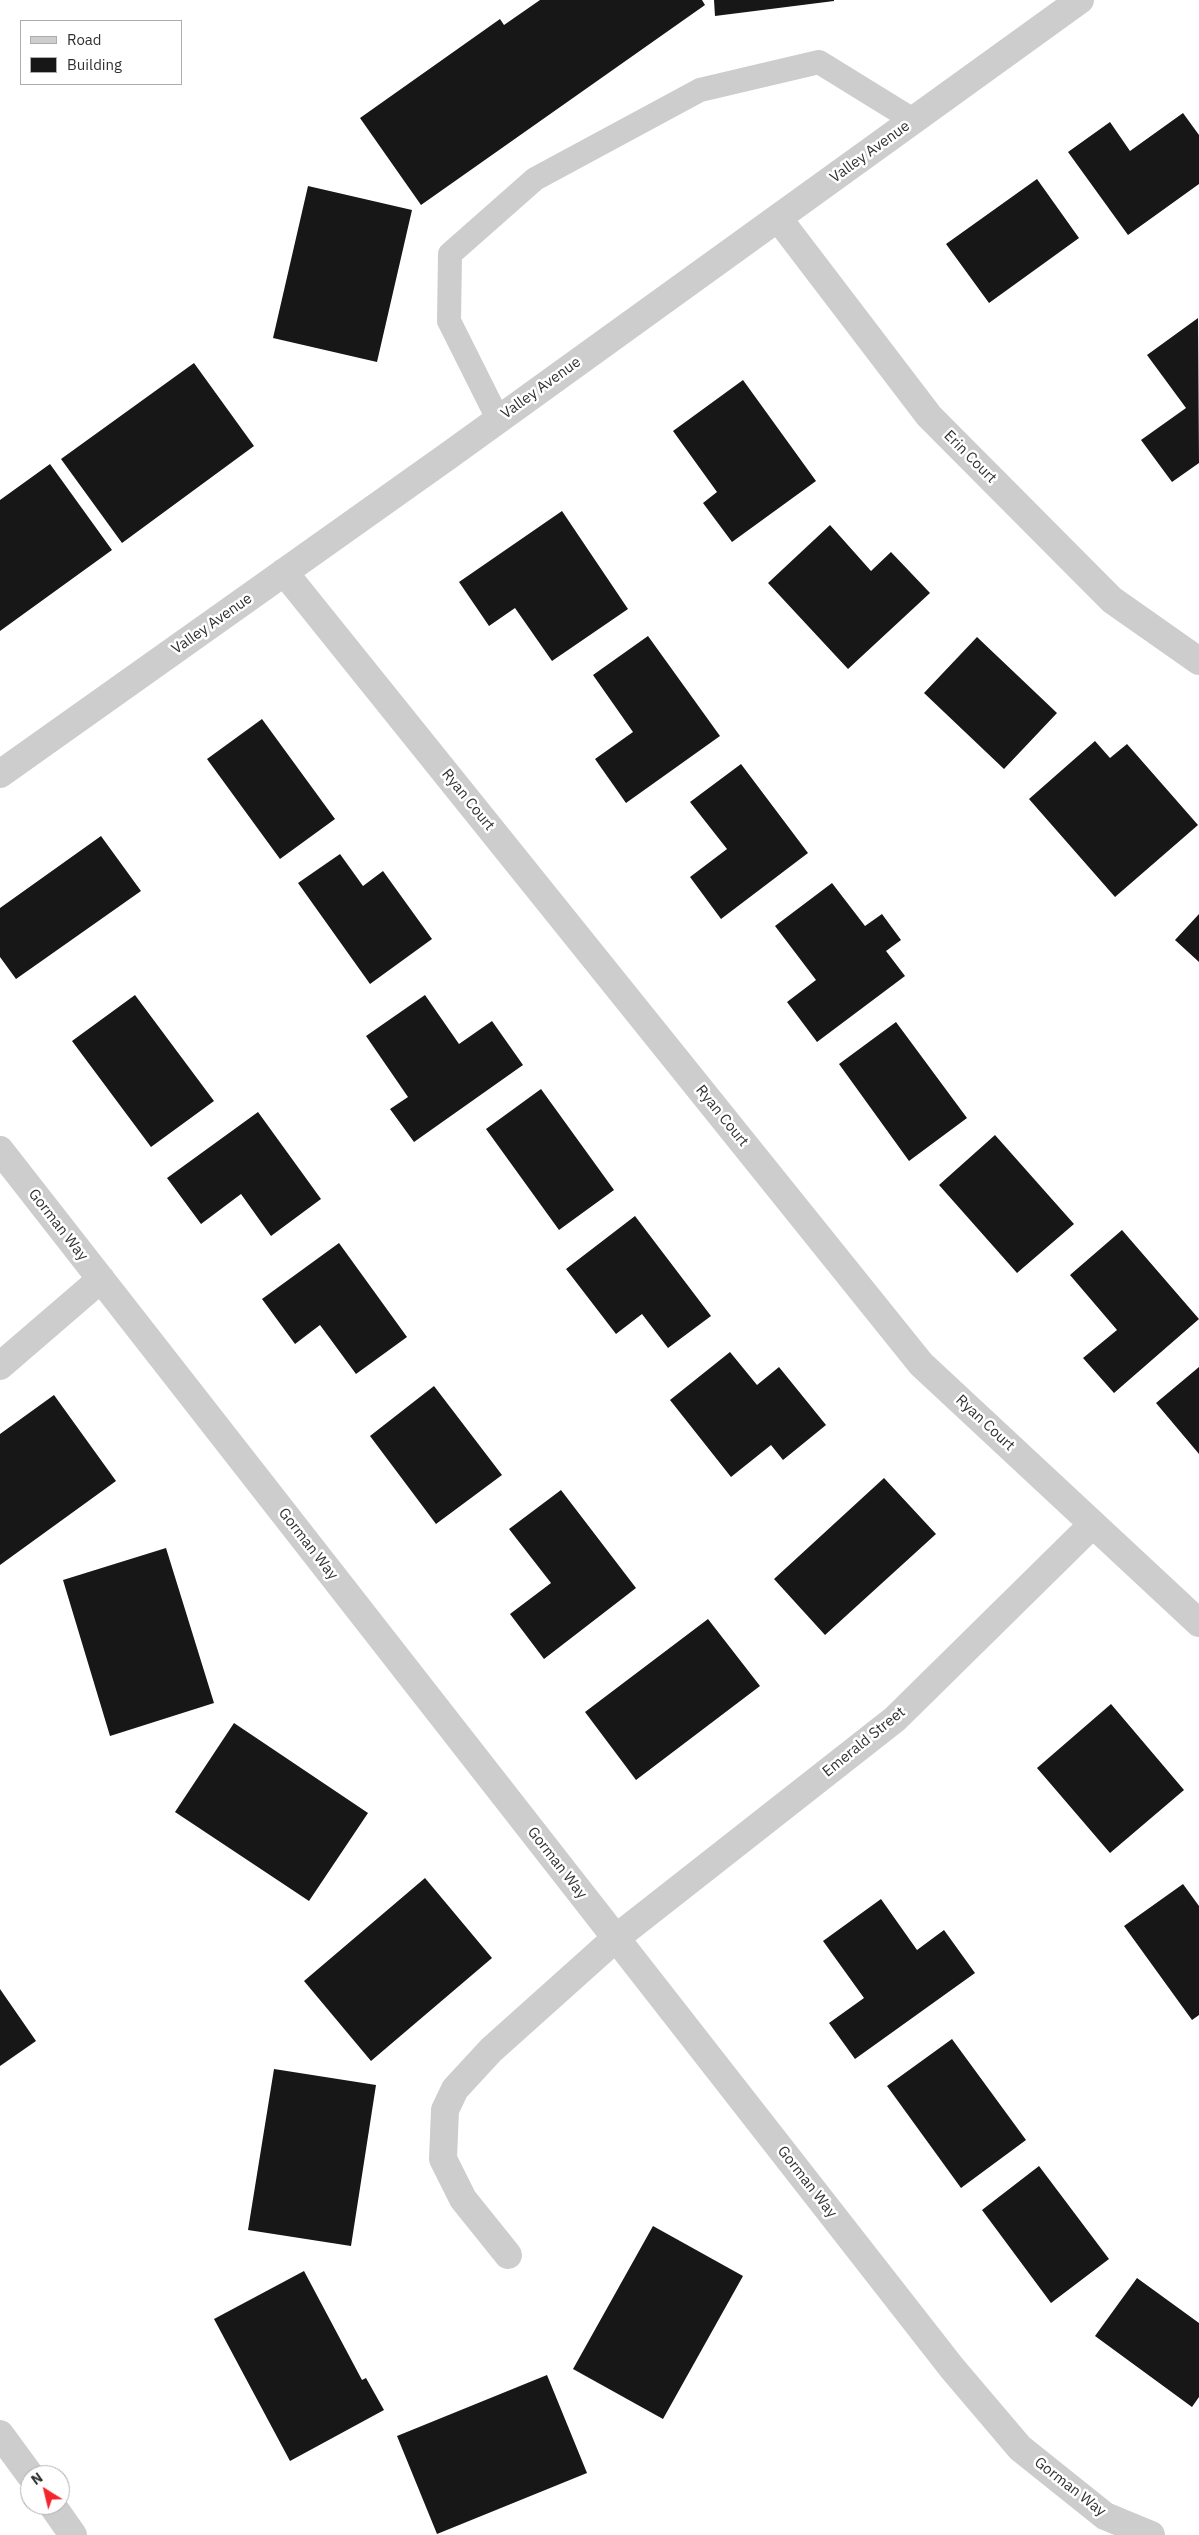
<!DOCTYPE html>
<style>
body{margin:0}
#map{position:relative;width:1199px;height:2535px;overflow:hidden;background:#fff;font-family:"IBM Plex Sans",sans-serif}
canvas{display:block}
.legend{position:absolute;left:20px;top:20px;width:162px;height:65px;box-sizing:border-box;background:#fff;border:1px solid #acacac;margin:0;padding:6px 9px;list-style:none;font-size:15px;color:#303030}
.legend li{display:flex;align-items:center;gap:10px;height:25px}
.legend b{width:25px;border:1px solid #acacac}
.north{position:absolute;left:20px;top:2465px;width:50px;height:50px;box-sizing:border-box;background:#fff;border:1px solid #acacac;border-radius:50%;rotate:324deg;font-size:14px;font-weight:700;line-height:20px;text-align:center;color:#303030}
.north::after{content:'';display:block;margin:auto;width:18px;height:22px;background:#f4252c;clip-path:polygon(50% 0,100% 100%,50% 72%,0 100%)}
</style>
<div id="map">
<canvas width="1199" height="2535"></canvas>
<ul class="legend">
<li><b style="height:6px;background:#cdcdcd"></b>Road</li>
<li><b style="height:14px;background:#171717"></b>Building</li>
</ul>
<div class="north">N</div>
</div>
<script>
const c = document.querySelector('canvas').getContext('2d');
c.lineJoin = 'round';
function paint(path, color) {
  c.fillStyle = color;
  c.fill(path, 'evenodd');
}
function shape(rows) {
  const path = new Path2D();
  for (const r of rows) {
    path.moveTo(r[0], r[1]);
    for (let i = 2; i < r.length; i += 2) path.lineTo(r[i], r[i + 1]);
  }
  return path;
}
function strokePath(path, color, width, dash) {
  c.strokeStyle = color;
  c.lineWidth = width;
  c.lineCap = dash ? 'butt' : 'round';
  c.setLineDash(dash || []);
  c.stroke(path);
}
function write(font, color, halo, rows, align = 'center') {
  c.font = font + ' "IBM Plex Sans",sans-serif';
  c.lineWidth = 5;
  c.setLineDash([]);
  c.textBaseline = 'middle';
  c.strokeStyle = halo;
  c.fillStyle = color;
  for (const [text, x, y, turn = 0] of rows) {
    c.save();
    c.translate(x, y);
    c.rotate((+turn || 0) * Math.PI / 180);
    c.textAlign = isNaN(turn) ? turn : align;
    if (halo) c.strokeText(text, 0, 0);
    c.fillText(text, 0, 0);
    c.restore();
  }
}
paint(shape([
 [540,0,702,0,705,5,421,205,360,118,500,19,504,25],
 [714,0,834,0,834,1,715,16],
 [1183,113,1199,135,1199,184,1128,235,1068,152,1110,122,1130,151],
 [1037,179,1079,238,989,303,946,244],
 [308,186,412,210,377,362,273,338],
 [1198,318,1199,463,1172,482,1141,440,1186,408,1147,355],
 [194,363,254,446,122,543,61,459],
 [743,380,816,481,732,542,703,503,717,492,673,431],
 [50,464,112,550,0,631,0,500],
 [562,511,628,609,552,661,515,608,489,626,459,582],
 [830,525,871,571,891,552,930,593,848,669,768,583],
 [648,636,720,736,626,803,595,759,633,732,593,675],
 [977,637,1057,713,1004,769,924,693],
 [262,719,335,819,280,859,207,759],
 [1095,741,1110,758,1127,744,1198,825,1115,897,1029,799],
 [741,764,808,853,721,919,690,877,727,849,690,802],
 [101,836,141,891,16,979,0,957,0,908],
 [340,854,363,886,383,871,432,939,370,984,298,883],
 [832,883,865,926,882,914,901,940,886,951,905,976,817,1042,787,1002,816,980,775,926],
 [1199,914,1199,962,1175,940],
 [135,995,214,1101,151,1147,72,1041],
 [425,995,459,1044,492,1021,523,1065,414,1142,390,1109,408,1097,366,1036],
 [896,1022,967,1118,909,1161,839,1064],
 [541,1089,614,1190,559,1230,486,1129],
 [258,1112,321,1199,271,1236,241,1194,201,1224,167,1178],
 [995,1135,1074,1224,1017,1273,939,1185],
 [635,1216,711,1316,668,1348,642,1314,616,1334,566,1269],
 [1122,1230,1199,1319,1114,1393,1083,1358,1117,1330,1070,1275],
 [339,1243,407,1337,356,1374,320,1325,295,1344,262,1299],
 [730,1352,757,1385,779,1367,826,1425,783,1460,771,1445,731,1477,670,1400],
 [1199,1367,1199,1454,1156,1403],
 [434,1386,502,1475,436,1524,370,1436],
 [54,1395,116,1481,0,1565,0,1434],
 [884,1478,936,1534,825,1635,774,1579],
 [561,1490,636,1588,544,1659,510,1614,551,1583,509,1529],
 [166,1548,214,1703,110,1736,63,1580],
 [708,1619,760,1686,636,1780,585,1712],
 [1111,1704,1184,1790,1110,1853,1037,1768],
 [234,1723,368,1813,309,1901,175,1812],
 [425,1878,492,1958,371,2061,304,1981],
 [1183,1884,1199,1906,1199,2015,1192,2020,1124,1926],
 [881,1899,917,1950,944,1930,975,1973,855,2059,829,2023,864,1998,823,1941],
 [0,1989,36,2041,0,2066],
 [952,2039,1026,2140,961,2188,887,2086],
 [274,2069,376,2085,351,2246,248,2230],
 [1039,2166,1109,2259,1051,2303,982,2210],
 [653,2226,743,2276,663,2419,573,2369],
 [304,2271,362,2380,366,2378,384,2410,290,2461,214,2319],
 [1137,2278,1199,2323,1199,2397,1192,2407,1095,2336],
 [547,2375,587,2473,437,2534,397,2436]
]), '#171717');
strokePath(shape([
 [498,419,449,321,450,254,535,179,700,90,819,62,913,120]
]), '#cdcdcd', 24);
strokePath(shape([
 [778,218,929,416,1112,600,1199,661],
 [284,572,921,1364,1199,1623],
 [0,774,448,456,1080,0],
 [0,1150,952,2368,1020,2448,1105,2516,1151,2535],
 [0,1366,101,1279],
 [508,2255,463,2199,443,2159,445,2110,455,2089,491,2050,616,1938,895,1719,1093,1524],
 [0,2434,30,2475],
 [52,2505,73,2535]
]), '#cdcdcd', 28);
write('15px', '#303030', '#fff', [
 ["Valley Avenue",870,152,-36],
 ["Valley Avenue",541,388,-36],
 ["Erin Court",970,457,45],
 ["Valley Avenue",212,624,-35],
 ["Ryan Court",468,800,51],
 ["Ryan Court",722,1116,51],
 ["Gorman Way",58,1225,52],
 ["Ryan Court",985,1423,43],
 ["Gorman Way",308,1544,52],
 ["Emerald Street",864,1742,-39],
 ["Gorman Way",557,1863,52],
 ["Gorman Way",807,2182,52],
 ["Gorman Way",1070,2487,38]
]);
</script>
